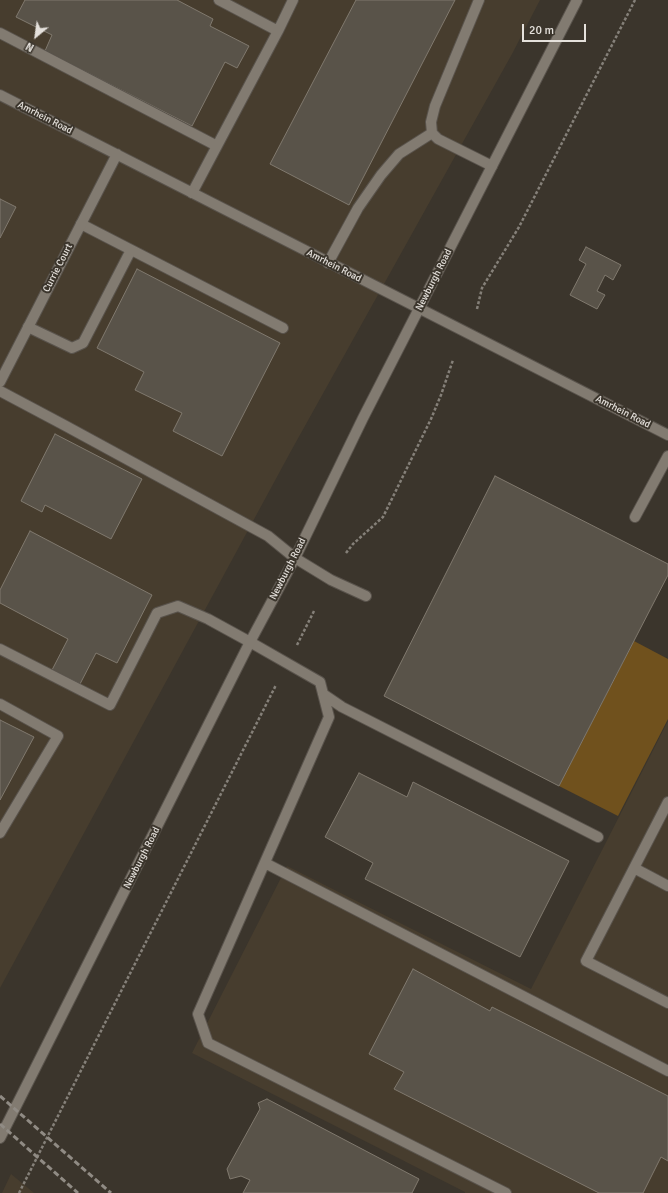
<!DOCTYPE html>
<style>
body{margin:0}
#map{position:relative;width:668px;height:1193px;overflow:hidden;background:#3b352c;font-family:Signika,sans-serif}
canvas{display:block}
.north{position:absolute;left:16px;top:16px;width:40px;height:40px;-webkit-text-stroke:3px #3b352c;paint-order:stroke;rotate:209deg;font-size:11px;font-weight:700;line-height:16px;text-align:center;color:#e5e1dc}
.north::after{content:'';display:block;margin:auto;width:14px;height:18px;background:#e5e1dc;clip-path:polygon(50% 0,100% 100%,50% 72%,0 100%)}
.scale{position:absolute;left:522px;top:24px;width:64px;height:18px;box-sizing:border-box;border:2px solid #e5e1dc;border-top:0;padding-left:5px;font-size:12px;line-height:14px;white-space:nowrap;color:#e5e1dc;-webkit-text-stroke:3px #3b352c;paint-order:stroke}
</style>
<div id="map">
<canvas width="668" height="1193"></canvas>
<div class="north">N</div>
<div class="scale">20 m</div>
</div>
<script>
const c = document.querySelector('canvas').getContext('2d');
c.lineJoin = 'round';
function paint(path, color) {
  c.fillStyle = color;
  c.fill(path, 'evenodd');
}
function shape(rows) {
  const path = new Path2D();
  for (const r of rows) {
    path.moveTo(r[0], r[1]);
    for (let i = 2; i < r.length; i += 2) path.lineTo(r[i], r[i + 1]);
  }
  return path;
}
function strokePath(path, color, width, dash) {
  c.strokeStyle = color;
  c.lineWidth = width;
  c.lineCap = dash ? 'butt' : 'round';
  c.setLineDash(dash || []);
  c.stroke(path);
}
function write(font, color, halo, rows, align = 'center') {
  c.font = font + ' Signika,sans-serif';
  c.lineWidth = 4;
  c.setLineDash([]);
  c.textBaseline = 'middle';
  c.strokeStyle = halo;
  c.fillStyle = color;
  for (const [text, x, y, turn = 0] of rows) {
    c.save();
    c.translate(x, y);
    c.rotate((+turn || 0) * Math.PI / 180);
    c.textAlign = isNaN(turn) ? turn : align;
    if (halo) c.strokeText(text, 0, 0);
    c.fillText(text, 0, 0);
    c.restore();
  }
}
paint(shape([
 [0,0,540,0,512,54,291,451,0,988],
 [668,721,668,1193,465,1193,465,1192,192,1053,287,866,531,989],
 [11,1174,34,1193,2,1193]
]), '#473d2e');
paint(shape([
 [634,641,668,659,668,719,618,816,559,786]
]), '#70511d');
const building = shape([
 [25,0,177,0,213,19,210,26,249,46,237,68,225,62,192,126,45,51,52,35,16,17,25,0],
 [356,0,455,0,349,205,270,164,356,0],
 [0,199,16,207,0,238,0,199],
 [586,247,621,265,613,280,605,275,597,291,605,295,597,309,570,295,586,264,579,260,586,247],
 [137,269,280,343,222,456,173,431,182,413,135,390,144,372,97,348,137,269],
 [55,434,142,479,111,539,45,505,42,512,21,501,55,434],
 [495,476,668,564,668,575,559,786,384,696,495,476],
 [30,531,152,595,117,663,96,653,80,684,52,670,68,639,0,603,0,590,30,531],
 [0,720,34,737,0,800,0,720],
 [359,773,407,797,413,782,569,861,520,957,365,879,373,863,325,837,359,773],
 [413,969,490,1011,492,1007,668,1096,668,1161,661,1157,643,1193,599,1193,394,1089,404,1072,369,1054,413,969],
 [267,1099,419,1179,412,1193,243,1193,250,1180,241,1176,230,1179,227,1169,260,1109,258,1103,267,1099]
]);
paint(building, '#595349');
strokePath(building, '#80796e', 1);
const lane = shape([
 [219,0,278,31],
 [479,0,435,106,431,122,432,133,438,139,492,166],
 [0,33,217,146],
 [192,193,278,31,293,0],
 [81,224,283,328],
 [328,263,358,208,381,175,399,154,432,133],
 [28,327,72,348,83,343,131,250],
 [0,391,64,425,268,536,295,558,331,580,366,596],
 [635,517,668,456],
 [0,649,110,705,157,613,178,606,208,619,250,642,320,682,329,717,198,1014,208,1043,506,1193],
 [323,694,342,707,598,837],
 [0,704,58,736,0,833],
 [668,802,586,961,668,1003],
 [265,863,668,1071],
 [634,868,668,886]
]);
const street = shape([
 [0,95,668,435],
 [0,382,117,154]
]);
const secondary = shape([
 [0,1138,250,642,295,558,363,418,577,0]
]);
strokePath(lane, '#59534c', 12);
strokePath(street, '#59534c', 12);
strokePath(secondary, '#59534c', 12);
strokePath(shape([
 [477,309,482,288,519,227,635,0],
 [346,553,353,544,383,517,431,419,441,395,453,360],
 [297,645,314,611],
 [19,1193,276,685]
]), '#858079', 2.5, [3, 2]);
strokePath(lane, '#827b71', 10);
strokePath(street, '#827b71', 10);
strokePath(secondary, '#827b71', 10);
strokePath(shape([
 [0,1096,111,1193],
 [0,1124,78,1193]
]), '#908b84', 3, [6, 3]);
write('10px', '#e5e1dc', '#3b352c', [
 ["Amrhein Road",45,118,27],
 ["Amrhein Road",334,266,27],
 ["Currie Court",58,268,-63],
 ["Newburgh Road",434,280,-63],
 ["Amrhein Road",623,412,27],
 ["Newburgh Road",288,569,-63],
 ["Newburgh Road",142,858,-63]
]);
</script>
